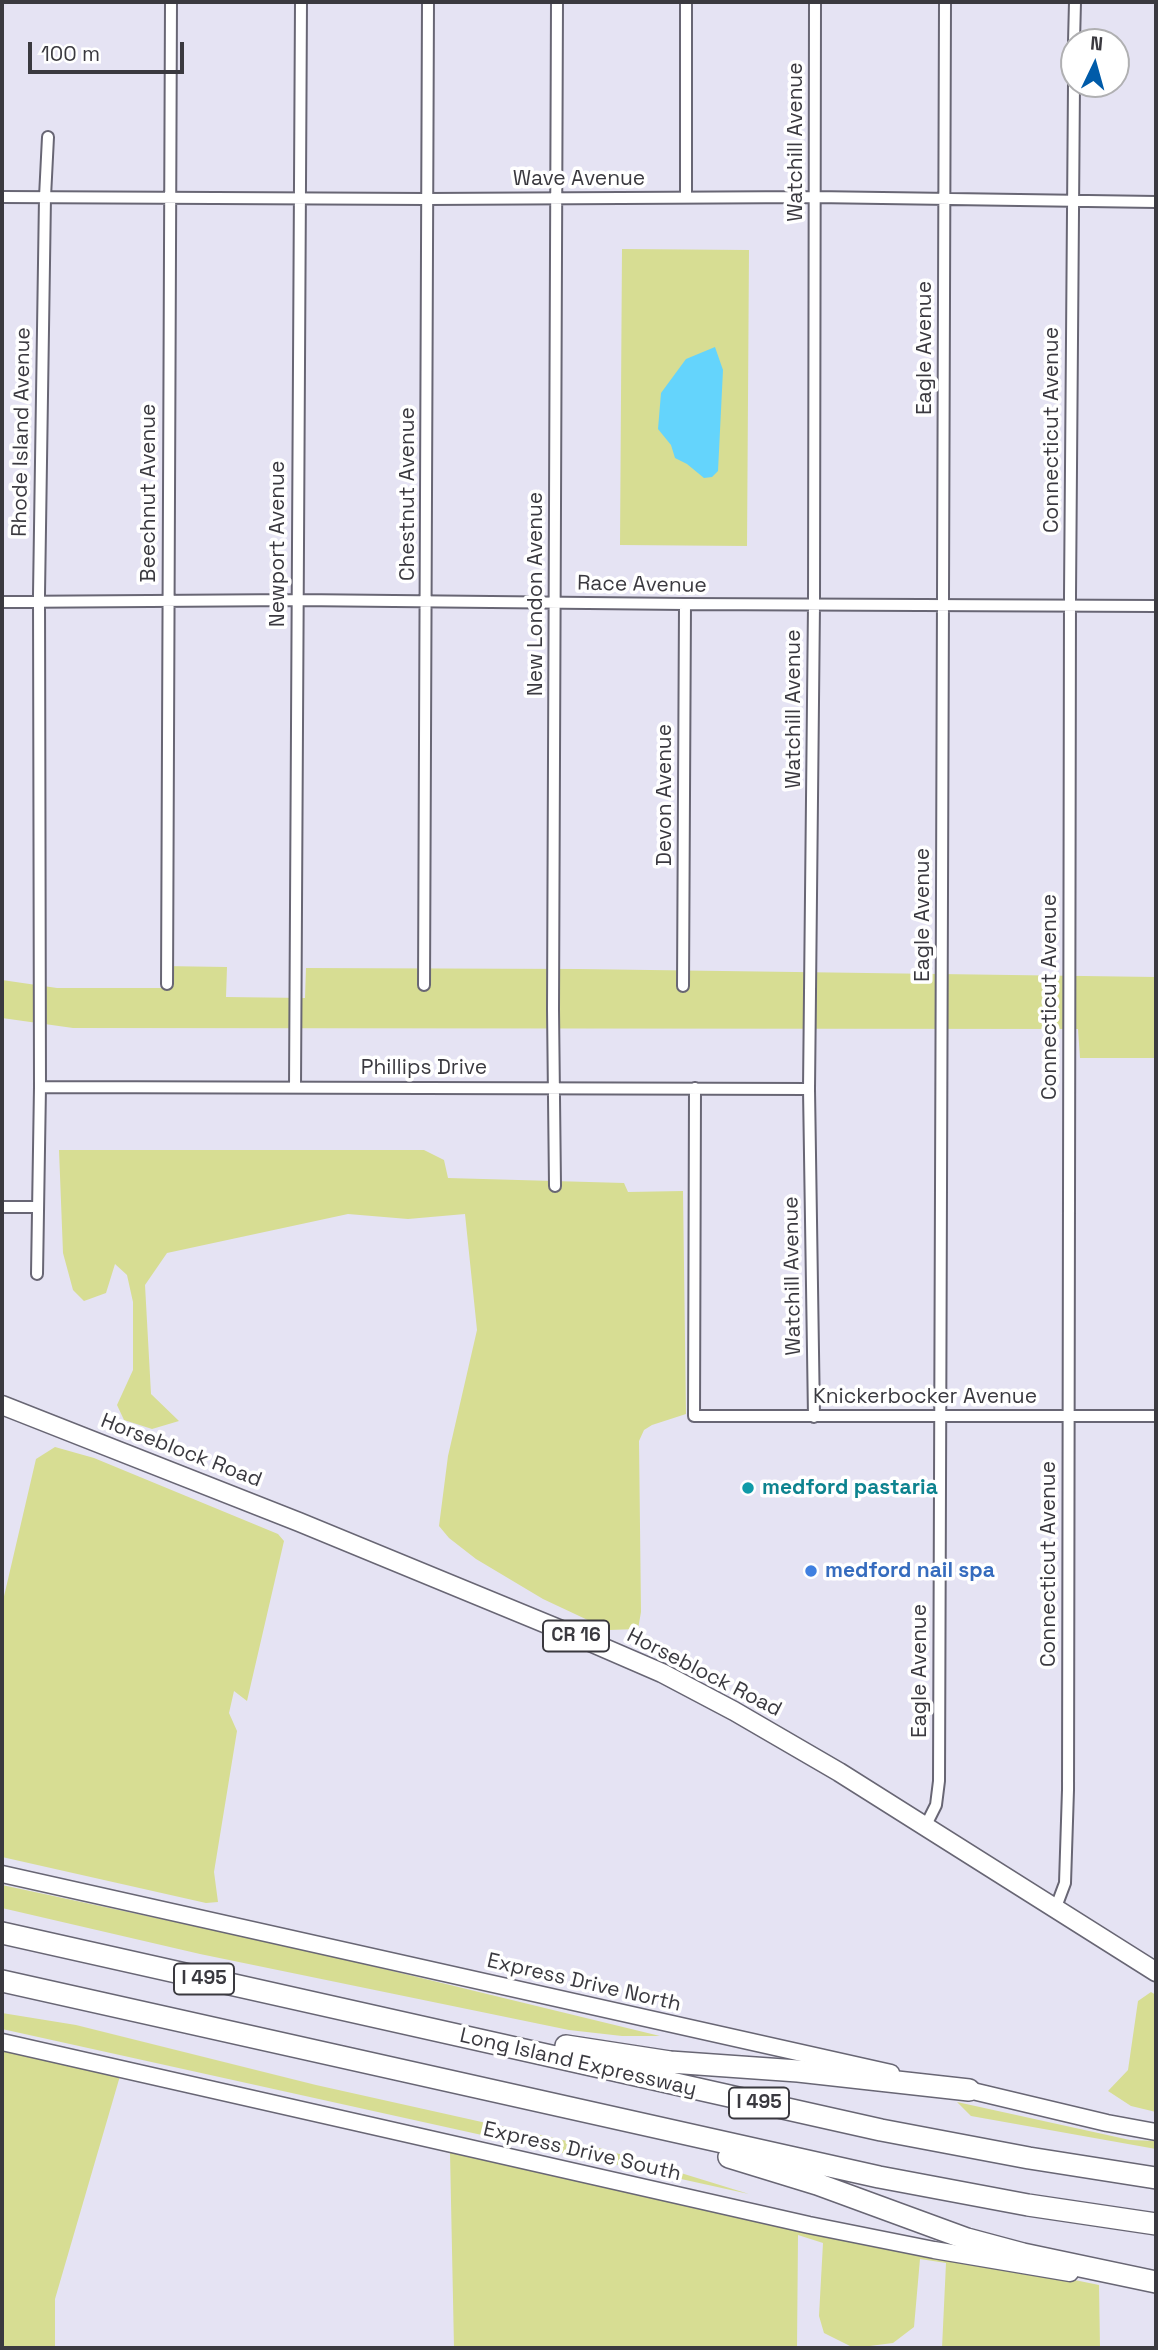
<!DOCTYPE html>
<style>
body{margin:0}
#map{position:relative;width:1158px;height:2350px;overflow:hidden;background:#e5e3f3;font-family:"Space Grotesk",sans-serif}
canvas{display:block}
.frame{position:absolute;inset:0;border:4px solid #3a393f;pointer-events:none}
.north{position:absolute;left:1060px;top:28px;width:70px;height:70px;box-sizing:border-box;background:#fff;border:2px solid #b0b0b2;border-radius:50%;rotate:5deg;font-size:19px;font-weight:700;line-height:28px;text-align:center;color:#3a393f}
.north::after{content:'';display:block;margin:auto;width:24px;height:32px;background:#005ba9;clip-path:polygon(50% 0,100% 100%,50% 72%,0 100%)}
.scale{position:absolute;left:28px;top:42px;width:156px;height:32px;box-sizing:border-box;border:4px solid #3a393f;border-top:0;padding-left:9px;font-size:21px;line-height:24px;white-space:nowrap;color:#3a393f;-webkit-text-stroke:5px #fff;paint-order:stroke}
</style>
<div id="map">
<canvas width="1158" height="2350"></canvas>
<div class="frame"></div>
<div class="north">N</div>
<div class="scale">100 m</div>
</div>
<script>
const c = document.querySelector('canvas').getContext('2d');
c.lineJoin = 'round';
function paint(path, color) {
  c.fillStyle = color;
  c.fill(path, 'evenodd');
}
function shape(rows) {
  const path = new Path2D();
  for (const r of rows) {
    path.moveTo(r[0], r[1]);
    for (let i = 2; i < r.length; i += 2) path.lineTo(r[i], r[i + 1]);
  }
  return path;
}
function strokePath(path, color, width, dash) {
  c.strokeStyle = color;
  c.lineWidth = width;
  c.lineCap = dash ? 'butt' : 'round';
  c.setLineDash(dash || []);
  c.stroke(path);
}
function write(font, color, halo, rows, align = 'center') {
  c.font = font + ' "Space Grotesk",sans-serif';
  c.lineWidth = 7;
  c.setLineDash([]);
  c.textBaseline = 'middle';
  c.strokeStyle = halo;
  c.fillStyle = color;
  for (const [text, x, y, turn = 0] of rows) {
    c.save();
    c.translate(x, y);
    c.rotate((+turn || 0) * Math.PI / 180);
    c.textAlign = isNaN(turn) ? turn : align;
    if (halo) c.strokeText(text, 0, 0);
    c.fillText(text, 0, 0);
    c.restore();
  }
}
paint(shape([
 [622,249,749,250,747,546,620,545],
 [162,966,227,967,226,997,305,998,306,968,578,969,1156,977,1156,1058,1080,1058,1078,1029,73,1028,2,1018,2,980,57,988,161,988],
 [59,1150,424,1150,444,1160,448,1178,624,1183,628,1192,683,1191,686,1414,652,1425,644,1430,639,1441,641,1612,638,1629,609,1630,543,1599,476,1559,449,1538,439,1526,448,1456,477,1330,465,1214,408,1219,348,1214,167,1253,145,1285,151,1394,179,1421,152,1429,124,1420,117,1405,133,1370,133,1302,127,1275,115,1264,106,1293,84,1301,73,1290,63,1253],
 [55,1447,94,1458,278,1534,284,1541,247,1701,234,1691,229,1713,237,1731,214,1872,218,1902,206,1903,2,1857,2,1605,36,1459],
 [2,1885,306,1950,660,2036,622,2036,569,2030,200,1954,2,1908],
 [1151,1992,1156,1995,1156,2112,1131,2106,1108,2091,1128,2070,1138,2001],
 [2,2013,76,2025,316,2085,603,2149,749,2194,2,2029],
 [2,2048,120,2076,55,2299,55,2348,2,2348],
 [957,2102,1130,2140,1156,2141,1156,2149,971,2116],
 [450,2152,1099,2285,1100,2348,942,2348,946,2263,920,2259,914,2327,893,2343,854,2348,824,2333,819,2316,823,2243,798,2235,797,2348,454,2348]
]), '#d7dd93');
paint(shape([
 [715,347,723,370,718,471,712,477,704,478,687,464,675,458,671,445,658,429,661,393,686,359]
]), '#64d4fc');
const street = shape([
 [1074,42,1075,2],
 [2,197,427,199,814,197,1156,202],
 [686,197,686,2],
 [2,602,297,600,685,604,1156,606],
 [167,984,171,2],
 [424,985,428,2],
 [683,986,685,604],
 [40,1087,809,1089],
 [295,1087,301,2],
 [695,1088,694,1416,1156,1416],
 [555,1186,553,1009,557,2],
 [2,1207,38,1207],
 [37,1274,40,1087,39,594,45,197,48,137],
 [814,1417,809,1089,814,605,815,2],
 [926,1825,936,1805,939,1781,945,2],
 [1056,1907,1065,1883,1068,1790,1070,595,1074,84]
]);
const secondary = shape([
 [2,1874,891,2073],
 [2,2042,809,2225,934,2250,1070,2273],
 [960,2088,1107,2123,1156,2132]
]);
const primary = shape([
 [2,1405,299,1522,588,1641,662,1673,734,1711,839,1772,1156,1972]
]);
const highway = shape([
 [2,1933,881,2130,1029,2158,1156,2178],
 [2,1981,879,2177,1028,2205,1156,2224],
 [566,2046,670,2062,798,2071,969,2090],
 [729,2157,817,2184,967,2239,1023,2254,1156,2282]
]);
strokePath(street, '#686674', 14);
strokePath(secondary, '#686674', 19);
strokePath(primary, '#686674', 21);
strokePath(highway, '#686674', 24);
strokePath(street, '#fff', 10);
strokePath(secondary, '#fff', 16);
strokePath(primary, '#fff', 18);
strokePath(highway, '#fff', 21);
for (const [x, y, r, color] of [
 [748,1488,7,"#0f9aa8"],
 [811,1571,7,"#3f7fe0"]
]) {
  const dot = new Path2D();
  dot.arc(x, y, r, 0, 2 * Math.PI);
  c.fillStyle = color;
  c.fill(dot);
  strokePath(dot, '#fff', 2.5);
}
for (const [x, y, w] of [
 [576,1636,66],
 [204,1979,60],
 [759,2103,60]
]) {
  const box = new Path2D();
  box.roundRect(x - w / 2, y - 15.5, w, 31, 5);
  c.fillStyle = '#fff';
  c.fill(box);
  strokePath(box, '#3a393f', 2);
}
write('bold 19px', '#3a393f', null, [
 ["CR 16",576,1636],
 ["I 495",204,1979],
 ["I 495",759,2103]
]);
write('21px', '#3a393f', '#fff', [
 ["Watchill Avenue",796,142,-90],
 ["Wave Avenue",579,179],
 ["Eagle Avenue",925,348,-90],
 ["Connecticut Avenue",1052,430,-90],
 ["Rhode Island Avenue",22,432,-89],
 ["Beechnut Avenue",149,493,-90],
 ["Chestnut Avenue",408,494,-90],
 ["Newport Avenue",278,544,-90],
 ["Race Avenue",642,585,1],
 ["New London Avenue",536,594,-90],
 ["Watchill Avenue",794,709,-90],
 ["Devon Avenue",665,795,-90],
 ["Eagle Avenue",923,915,-90],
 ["Connecticut Avenue",1050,997,-90],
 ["Phillips Drive",424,1068],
 ["Watchill Avenue",793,1276,-91],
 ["Knickerbocker Avenue",925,1397],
 ["Horseblock Road",181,1451,21],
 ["Connecticut Avenue",1049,1564,-90],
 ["Eagle Avenue",920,1671,-90],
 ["Horseblock Road",704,1673,27],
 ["Express Drive North",584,1983,13],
 ["Long Island Expressway",578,2063,13],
 ["Express Drive South",582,2152,13]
]);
write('bold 21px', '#0d838f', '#fff', [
 ["medford pastaria",762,1488]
], 'left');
write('bold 21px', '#366cbe', '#fff', [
 ["medford nail spa",825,1571]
], 'left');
</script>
